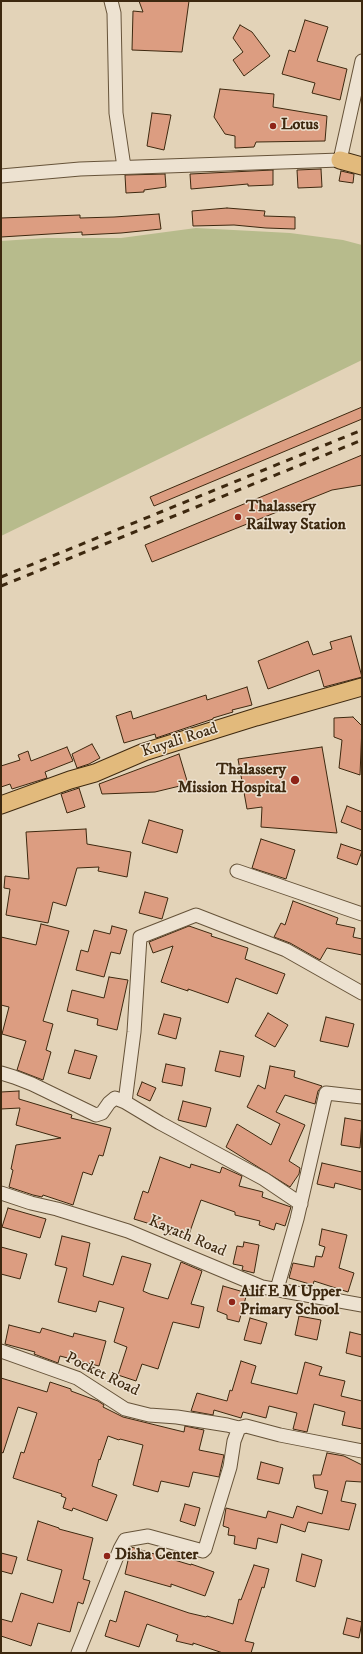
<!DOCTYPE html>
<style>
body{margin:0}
#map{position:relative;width:363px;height:1654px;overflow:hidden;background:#e3d3b8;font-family:"IM FELL DW Pica",serif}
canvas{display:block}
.frame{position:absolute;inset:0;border:2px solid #3d280f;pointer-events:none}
</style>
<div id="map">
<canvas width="363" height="1654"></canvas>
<div class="frame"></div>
</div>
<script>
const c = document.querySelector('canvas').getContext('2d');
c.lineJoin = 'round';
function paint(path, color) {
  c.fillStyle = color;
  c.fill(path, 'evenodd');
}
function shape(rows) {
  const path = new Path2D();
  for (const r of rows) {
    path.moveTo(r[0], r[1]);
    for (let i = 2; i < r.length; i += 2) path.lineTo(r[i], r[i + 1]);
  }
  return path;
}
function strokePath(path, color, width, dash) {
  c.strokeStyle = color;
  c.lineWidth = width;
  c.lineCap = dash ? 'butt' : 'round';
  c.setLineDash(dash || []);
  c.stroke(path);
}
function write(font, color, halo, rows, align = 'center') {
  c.font = font + ' "IM FELL DW Pica",serif';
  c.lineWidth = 3;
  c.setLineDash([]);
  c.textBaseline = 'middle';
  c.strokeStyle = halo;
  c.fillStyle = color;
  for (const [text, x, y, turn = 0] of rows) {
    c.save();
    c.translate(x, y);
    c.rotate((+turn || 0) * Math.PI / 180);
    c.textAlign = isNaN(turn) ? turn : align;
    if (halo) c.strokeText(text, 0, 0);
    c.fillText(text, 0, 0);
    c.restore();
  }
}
paint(shape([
 [196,228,290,233,343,240,362,245,362,360,1,536,1,241,46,238,121,238]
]), '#b7bb8c');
const building = shape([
 [139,1,189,1,182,52,132,50,133,11,143,12,139,1],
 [305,20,328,27,317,61,347,69,340,100,312,93,315,83,282,74,289,50,295,52,305,20],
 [240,25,252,32,270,56,244,76,233,60,243,52,233,38,240,25],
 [220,89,274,94,273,107,327,116,325,141,256,142,254,147,235,148,235,136,225,134,214,117,220,89],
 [152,113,171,115,164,150,147,146,152,113],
 [321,169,322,187,298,188,297,170,321,169],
 [273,170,273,185,248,186,248,184,191,189,190,174,273,170],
 [341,171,354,174,353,183,339,181,341,171],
 [165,174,166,187,144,190,144,192,126,193,125,175,165,174],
 [227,208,265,211,264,216,295,217,295,229,266,228,234,225,193,226,192,211,227,208],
 [159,214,161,229,121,233,82,235,82,232,1,237,1,218,80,215,80,218,114,217,159,214],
 [362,407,362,419,154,506,150,497,362,407],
 [362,455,362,485,332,490,152,562,145,545,362,455],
 [351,636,362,677,324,687,319,670,268,689,258,661,308,641,313,655,332,649,330,642,351,636],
 [247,687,252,705,232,710,233,712,213,718,213,719,156,738,155,734,124,743,116,716,131,711,133,719,206,695,207,700,247,687],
 [353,717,362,726,360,775,339,768,342,740,334,737,334,718,353,717],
 [92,744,100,758,89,764,77,768,72,754,92,744],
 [67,747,73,761,45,772,47,778,12,789,10,784,1,787,1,766,20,760,18,755,28,751,31,761,67,747],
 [322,747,337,833,261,827,262,807,247,809,238,759,322,747],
 [179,754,188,784,155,792,102,794,99,784,179,754],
 [79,788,85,807,67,813,61,794,79,788],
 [347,806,362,812,362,830,341,822,347,806],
 [149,820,183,830,177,853,142,843,149,820],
 [86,829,87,844,131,852,127,877,98,871,99,867,77,868,66,906,53,902,48,923,6,915,10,889,4,888,5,876,29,879,26,832,86,829],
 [261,839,295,850,286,879,252,868,261,839],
 [341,844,362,851,357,865,337,858,341,844],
 [145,892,168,898,162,919,139,913,145,892],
 [293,901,338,918,336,924,355,928,353,937,362,939,362,955,327,948,320,960,290,943,274,937,281,923,285,925,293,901],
 [41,924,69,931,43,1021,53,1024,46,1050,51,1052,43,1080,17,1070,26,1041,2,1034,9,1007,1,1005,1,937,36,945,41,924],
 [112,926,127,930,120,954,111,952,104,977,76,970,81,950,88,952,94,930,110,934,112,926],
 [189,926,212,934,211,936,248,948,245,959,285,974,277,994,236,978,228,1003,188,989,188,991,161,982,173,946,153,953,149,942,189,926],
 [109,977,128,980,117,1030,97,1025,98,1019,67,1011,72,990,104,998,109,977],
 [268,1013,288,1025,275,1047,255,1036,268,1013],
 [164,1014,181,1018,176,1039,158,1034,164,1014],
 [326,1017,354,1024,348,1047,320,1041,326,1017],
 [75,1050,97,1056,90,1079,68,1073,75,1050],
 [220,1051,244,1056,240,1077,215,1071,220,1051],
 [166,1064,185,1068,182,1086,162,1082,166,1064],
 [270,1066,295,1071,294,1077,322,1086,318,1091,315,1104,285,1095,276,1112,305,1125,289,1161,300,1168,299,1174,290,1187,226,1147,237,1124,271,1145,280,1124,247,1107,258,1085,265,1089,270,1066],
 [142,1082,156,1088,150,1101,137,1095,142,1082],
 [19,1091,19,1099,72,1115,71,1118,111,1128,103,1156,99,1155,92,1175,83,1172,73,1205,43,1195,42,1197,33,1195,9,1187,13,1170,11,1169,16,1145,61,1138,16,1125,20,1108,1,1109,1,1092,19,1091],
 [183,1101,211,1108,206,1127,178,1120,183,1101],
 [345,1118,362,1121,360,1148,341,1145,345,1118],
 [160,1157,190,1168,191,1164,220,1173,222,1167,242,1176,239,1186,263,1192,262,1197,291,1207,285,1226,276,1223,274,1230,259,1225,260,1221,235,1215,235,1212,201,1200,187,1240,169,1234,170,1230,134,1219,143,1191,148,1193,160,1157],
 [322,1163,362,1172,362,1190,335,1183,334,1188,317,1184,322,1163],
 [8,1208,46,1219,40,1238,2,1227,8,1208],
 [322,1229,347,1235,339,1268,354,1273,348,1292,314,1281,313,1285,289,1278,293,1263,314,1267,316,1256,322,1257,325,1247,319,1245,322,1229],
 [62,1236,90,1243,83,1276,113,1285,122,1256,151,1264,143,1291,150,1294,168,1299,181,1262,202,1271,191,1304,204,1307,199,1328,173,1322,158,1369,142,1364,136,1381,118,1375,127,1347,114,1342,124,1308,99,1301,96,1312,58,1302,67,1268,55,1265,62,1236],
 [244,1242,259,1245,254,1273,242,1270,243,1266,233,1264,237,1246,243,1247,244,1242],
 [1,1247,27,1254,20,1279,1,1274,1,1247],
 [223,1286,247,1293,239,1322,227,1319,227,1315,217,1311,223,1286],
 [299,1316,321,1320,317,1340,295,1335,299,1316],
 [250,1318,267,1323,261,1344,244,1340,250,1318],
 [9,1325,40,1333,42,1328,73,1337,74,1333,106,1341,99,1366,60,1356,58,1363,34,1354,35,1352,5,1344,9,1325],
 [350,1332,362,1335,362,1357,346,1353,350,1332],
 [241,1361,256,1366,251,1383,297,1394,305,1362,322,1367,319,1375,345,1381,341,1396,362,1401,362,1429,342,1425,345,1412,314,1404,307,1432,293,1429,297,1413,269,1406,266,1418,243,1412,241,1418,214,1410,213,1415,191,1411,197,1393,227,1401,230,1390,232,1391,241,1361],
 [1,1378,47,1392,50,1382,71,1389,71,1391,98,1401,104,1405,103,1407,123,1417,184,1432,185,1426,204,1430,199,1450,224,1455,219,1477,193,1472,189,1487,161,1481,158,1492,133,1485,143,1445,120,1439,119,1440,108,1436,100,1460,99,1459,92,1486,117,1495,107,1521,73,1508,72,1511,63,1508,66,1498,61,1496,62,1494,13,1478,21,1452,24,1453,37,1413,18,1407,3,1453,1,1452,1,1378],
 [327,1453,344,1456,362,1465,362,1482,346,1481,341,1501,356,1504,349,1530,308,1522,305,1532,281,1524,277,1543,258,1538,256,1549,234,1544,235,1536,228,1535,229,1528,223,1526,226,1508,266,1518,268,1511,293,1518,297,1506,322,1514,328,1491,315,1488,313,1475,321,1475,327,1453],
 [261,1462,283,1468,279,1484,257,1479,261,1462],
 [185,1504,200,1508,195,1526,180,1521,185,1504],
 [38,1521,59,1528,59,1529,93,1538,83,1579,90,1581,83,1604,78,1602,70,1632,38,1623,31,1646,1,1636,1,1619,12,1622,21,1593,53,1603,62,1570,27,1560,38,1521],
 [131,1547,191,1565,191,1564,214,1572,205,1596,171,1584,171,1587,125,1574,131,1547],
 [1,1553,17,1557,12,1574,1,1571,1,1553],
 [302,1554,322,1560,315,1587,296,1581,302,1554],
 [254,1565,269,1569,264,1588,262,1587,245,1641,254,1643,251,1653,223,1653,193,1643,193,1645,176,1641,178,1635,147,1624,139,1647,105,1636,110,1620,116,1622,125,1591,189,1613,206,1617,207,1616,233,1624,239,1599,241,1600,254,1565],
 [347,1618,362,1622,359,1638,343,1634,347,1618]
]);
paint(building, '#dc9d81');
strokePath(building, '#3d280f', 1);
const minor = shape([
 [111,1,114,13,116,113,124,167],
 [1,176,80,169,340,160,362,61],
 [237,871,362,914],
 [1,1073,14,1077,32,1084,96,1115,102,1113,109,1103,115,1098,125,1102,160,1123,264,1179,301,1204],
 [125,1102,134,1032,140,937,196,915,286,950,362,993],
 [1,1193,31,1203,57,1209,128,1231,262,1287,362,1305],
 [277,1289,297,1219,326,1093,362,1097],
 [1,1351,77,1378,125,1409,149,1415,177,1417,227,1425,239,1428],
 [239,1428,246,1426,280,1435,362,1451],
 [78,1653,120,1549,125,1540,148,1536,203,1551,205,1549,230,1467,234,1441,239,1428]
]);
const major = shape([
 [340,160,362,166],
 [1,805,70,780,95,773,144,752,256,717,362,687]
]);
strokePath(minor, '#665339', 15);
strokePath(major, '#3d280f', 19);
strokePath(minor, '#ede2d1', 13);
strokePath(major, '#e2ba7c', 17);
strokePath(shape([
 [1,577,362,430],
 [1,586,362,440]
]), '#3d280f', 3, [7, 7]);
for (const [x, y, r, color] of [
 [273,126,4,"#8f2418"],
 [238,517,4,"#8f2418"],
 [295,780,5,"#8f2418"],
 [232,1302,4,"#8f2418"],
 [107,1556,4,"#8f2418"]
]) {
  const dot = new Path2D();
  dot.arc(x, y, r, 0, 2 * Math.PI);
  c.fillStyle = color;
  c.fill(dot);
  strokePath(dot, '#ede2d1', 1.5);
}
write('bold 16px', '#3d280f', '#ede2d1', [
 ["Lotus",281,126],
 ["Thalassery",246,508],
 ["Railway Station",246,526],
 ["Thalassery",286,771,"right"],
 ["Mission Hospital",286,789,"right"],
 ["Alif E M Upper",240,1293],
 ["Primary School",240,1311],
 ["Disha Center",115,1556]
], 'left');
write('16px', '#3d280f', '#ede2d1', [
 ["Kuyali Road",180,741,-18],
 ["Kayath Road",187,1237,23],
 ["Pocket Road",102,1375,26]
]);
</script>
